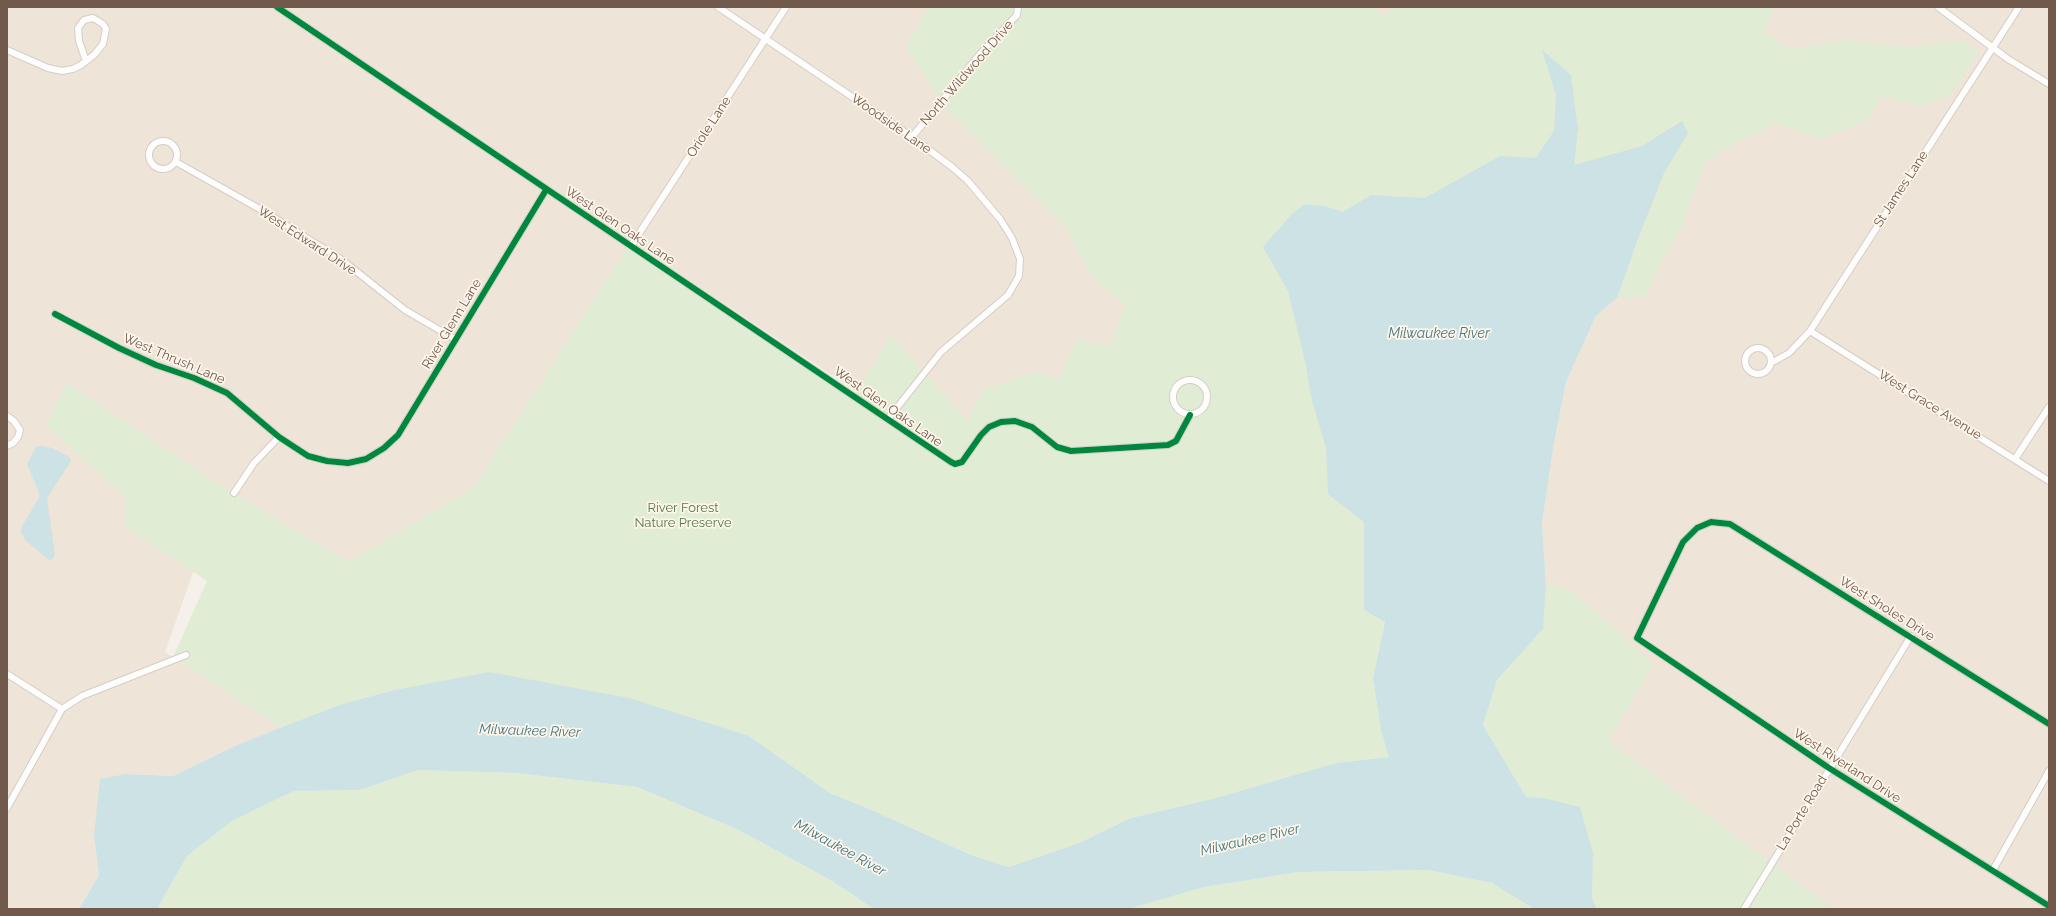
<!DOCTYPE html>
<style>
body{margin:0}
#map{position:relative;width:2056px;height:916px;overflow:hidden;background:#f5f1ea;font-family:Raleway,sans-serif}
canvas{display:block}
.frame{position:absolute;inset:0;border:8px solid #715a4c;pointer-events:none}
</style>
<div id="map">
<canvas width="2056" height="916"></canvas>
<div class="frame"></div>
</div>
<script>
const c = document.querySelector('canvas').getContext('2d');
c.lineJoin = 'round';
function paint(path, color) {
  c.fillStyle = color;
  c.fill(path, 'evenodd');
}
function shape(rows) {
  const path = new Path2D();
  for (const r of rows) {
    if (r.length === 3) {
      path.moveTo(r[0] + r[2], r[1]);
      path.arc(r[0], r[1], r[2], 0, 2 * Math.PI);
      continue;
    }
    path.moveTo(r[0], r[1]);
    for (let i = 2; i < r.length; i += 2) path.lineTo(r[i], r[i + 1]);
  }
  return path;
}
function strokePath(path, color, width, dash) {
  c.strokeStyle = color;
  c.lineWidth = width;
  c.lineCap = dash ? 'butt' : 'round';
  c.setLineDash(dash || []);
  c.stroke(path);
}
function write(font, color, halo, rows, align = 'center') {
  c.font = font + ' Raleway,sans-serif';
  c.lineWidth = 3.5;
  c.setLineDash([]);
  c.textBaseline = 'middle';
  c.strokeStyle = halo;
  c.fillStyle = color;
  for (const [text, x, y, turn = 0] of rows) {
    c.save();
    c.translate(x, y);
    c.rotate((+turn || 0) * Math.PI / 180);
    c.textAlign = isNaN(turn) ? turn : align;
    if (halo) c.strokeText(text, 0, 0);
    c.fillText(text, 0, 0);
    c.restore();
  }
}
paint(shape([
 [7,7,2049,7,2049,909,1597,909,1543,629,1546,585,1542,523,1554,443,1566,382,1596,316,1617,298,1639,236,1364,522,863,396,623,236,619,242,627,248,474,487,348,562,223,487,165,652,282,728,237,745,173,776,126,774,94,836,99,875,79,909,7,909]
]), '#eee4d8');
paint(shape([
 [928,7,1377,7,1379,15,1392,12,1392,7,1773,7,1764,32,1790,49,1845,40,1905,47,1961,40,1979,53,1952,93,1920,106,1880,96,1869,119,1821,139,1775,124,1731,145,1704,164,1683,225,1659,267,1645,298,1617,298,1639,236,1664,173,1688,133,1681,121,1642,146,1574,165,1578,129,1543,50,1556,95,1554,131,1536,158,1500,156,1425,198,1371,195,1343,212,1324,206,1263,247,1288,291,1306,365,1311,397,1326,448,1328,494,1364,522,1364,610,1385,621,1373,678,1381,731,1390,757,1336,763,1212,799,1131,818,1079,843,1009,867,971,855,874,811,830,793,749,736,408,689,390,691,339,705,282,728,173,657,207,581,125,527,125,497,46,425,67,383,223,487,348,562,474,487,627,248,852,400,891,335,967,421,984,389,1037,371,1059,380,1076,339,1111,346,1125,304,1093,279,1065,227,948,111,906,47],
 [1546,585,1571,590,1654,664,1608,741,1833,909,1597,909,1592,898,1593,853,1543,798,1526,797,1483,725,1497,680,1543,629],
 [418,770,516,773,637,787,739,830,832,881,874,909,157,909,187,856,232,821,294,791,360,790],
 [1428,870,1492,883,1534,909,1128,909,1204,887,1299,872]
]), '#e1ecd5');
paint(shape([
 [1542,50,1571,75,1578,129,1574,165,1642,146,1682,121,1688,133,1664,173,1639,236,1617,298,1596,316,1566,382,1554,443,1542,523,1546,585,1543,629,1497,680,1483,725,1526,797,1543,798,1580,807,1593,853,1592,898,1597,909,1534,909,1492,883,1428,870,1299,872,1204,887,1128,909,874,909,832,881,739,830,637,787,516,773,418,770,360,790,294,791,232,821,187,856,157,909,79,909,99,875,94,836,100,779,126,774,173,776,237,745,339,705,390,691,489,672,629,698,749,736,830,793,874,811,971,855,1009,867,1079,843,1131,818,1212,799,1336,763,1389,757,1381,731,1373,678,1385,622,1364,610,1364,522,1328,494,1326,448,1311,397,1306,365,1288,291,1263,247,1293,213,1305,204,1324,206,1343,212,1371,195,1425,198,1500,156,1536,158,1554,131,1556,95],
 [42,446,52,448,69,457,71,461,47,498,55,555,53,559,49,560,25,540,21,532,22,526,39,498,39,492,27,464,36,447]
]), '#cce2e4');
const minor = shape([
 [277,7,951,462,955,464,962,462,981,435,989,427,1001,422,1015,421,1032,427,1057,447,1071,451,1168,445,1176,441,1190,415],
 [718,7,912,137,952,167,968,181,1000,219,1012,238,1020,259,1019,276,1008,295,941,352,888,419],
 [1938,7,2008,59,2049,84],
 [7,50,48,68,62,71,73,69,81,65,94,55,103,44,106,29,103,24,93,18,84,20,78,28,79,41,86,61],
 [912,137,981,53,1017,15,1018,7],
 [163,155,14],
 [176,162,265,212,342,260,405,310,455,339],
 [631,246,786,7],
 [55,314,119,348,156,365,194,378,227,393,279,437,308,456,327,461,348,463,366,459,384,448,398,435,546,190],
 [1810,331,2049,481],
 [1758,361,13],
 [1771,363,1789,353,1810,331,2019,7],
 [1190,397,17],
 [7,416,14,421,20,430,18,437,13,443,7,446],
 [2015,459,2049,407],
 [234,493,254,463,279,437],
 [7,674,62,709],
 [2049,724,1730,524,1711,522,1697,528,1683,542,1637,638,1829,768,2049,906],
 [7,808,62,709,82,696,186,655],
 [1993,870,2049,771],
 [1744,909,1911,636]
]);
strokePath(minor, '#d4cec8', 8);
strokePath(minor, '#fefdfc', 6);
strokePath(shape([
 [277,7,951,462,955,464,962,462,981,435,989,427,1001,422,1015,421,1032,427,1057,447,1071,451,1168,445,1176,441,1190,415],
 [55,314,119,348,156,365,194,378,227,393,279,437,308,456,327,461,348,463,366,459,384,448,398,435,546,190],
 [2049,724,1730,524,1711,522,1697,528,1683,542,1637,638,1829,768,2049,906]
]), '#00873e', 6);
write('13px', '#715a4c', '#fef6ea', [
 ["North Wildwood Drive",967,73,-49],
 ["Woodside Lane",891,124,35],
 ["Oriole Lane",709,127,-57],
 ["St James Lane",1901,189,-57],
 ["West Glen Oaks Lane",620,226,34],
 ["West Edward Drive",307,241,33],
 ["River Glenn Lane",452,324,-59],
 ["West Thrush Lane",174,359,23],
 ["West Grace Avenue",1930,405,32],
 ["West Glen Oaks Lane",888,407,35],
 ["West Sholes Drive",1887,609,32],
 ["West Riverland Drive",1847,766,33],
 ["La Porte Road",1802,813,-59]
]);
write('13px', '#567b48', '#fef6ea', [
 ["River Forest",683,508],
 ["Nature Preserve",683,523]
]);
write('italic 14px', '#477883', '#fef6ea', [
 ["Milwaukee River",1439,334],
 ["Milwaukee River",530,731,2],
 ["Milwaukee River",1250,840,-13],
 ["Milwaukee River",840,848,29]
]);
</script>
